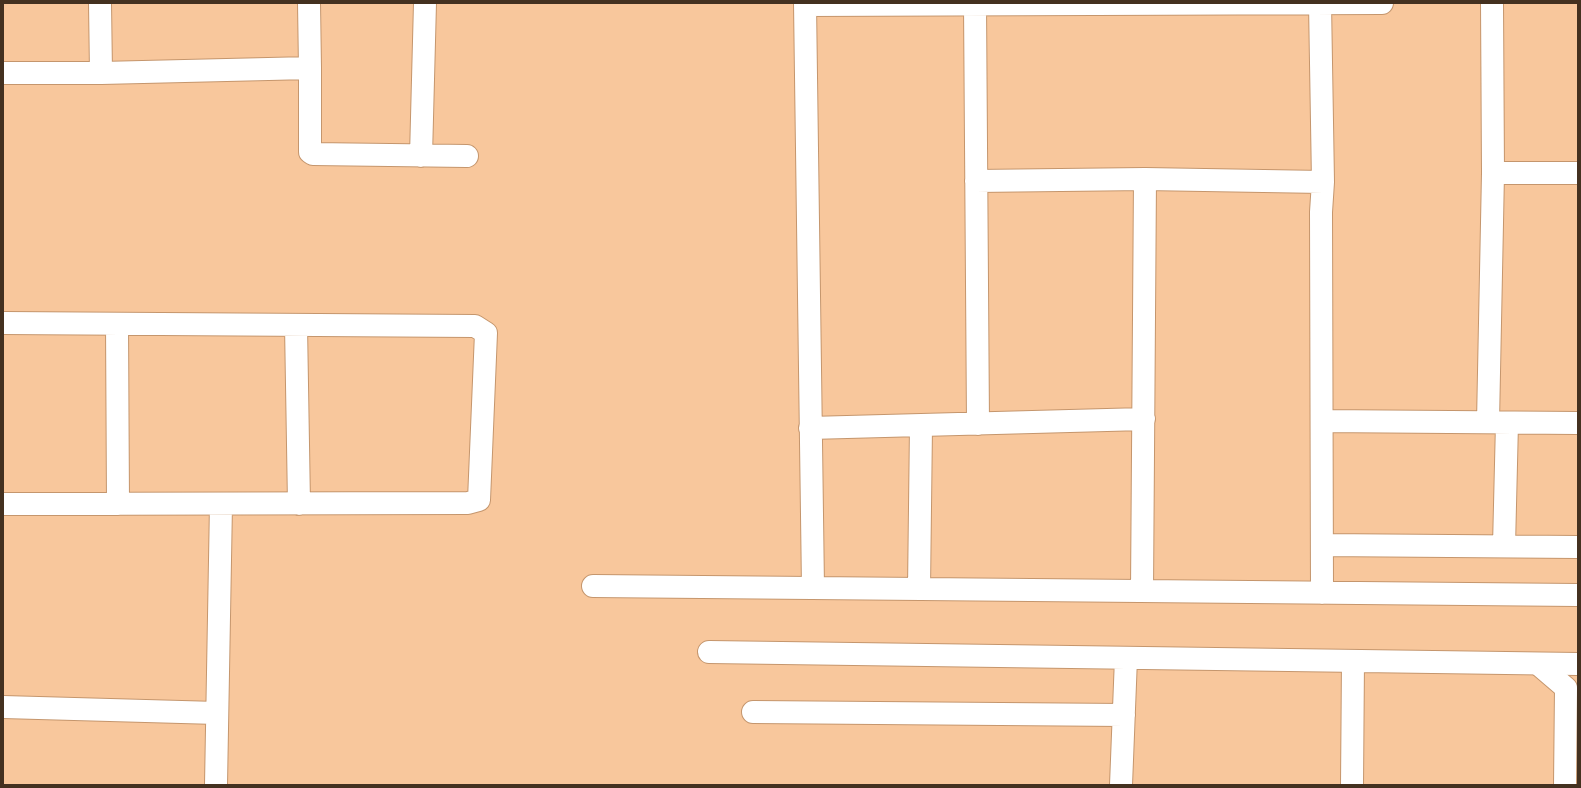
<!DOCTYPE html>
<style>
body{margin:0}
#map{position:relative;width:1581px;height:788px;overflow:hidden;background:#f8c79c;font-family:"Fira Sans",sans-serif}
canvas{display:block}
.frame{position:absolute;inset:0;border:4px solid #443120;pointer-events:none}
</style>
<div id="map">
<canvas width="1581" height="788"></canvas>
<div class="frame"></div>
</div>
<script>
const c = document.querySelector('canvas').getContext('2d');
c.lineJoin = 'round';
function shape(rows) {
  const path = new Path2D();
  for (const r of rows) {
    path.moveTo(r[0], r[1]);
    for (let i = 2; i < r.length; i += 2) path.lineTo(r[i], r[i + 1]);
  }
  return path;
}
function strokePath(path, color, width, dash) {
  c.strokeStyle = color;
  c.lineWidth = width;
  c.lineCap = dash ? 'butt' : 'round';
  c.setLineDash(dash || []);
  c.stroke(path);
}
const minor = shape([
 [100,3,101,73],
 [309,3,310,68],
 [805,3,813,588],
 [1320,3,1323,182,1321,212,1322,593],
 [975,4,978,424],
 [805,5,1382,3],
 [3,73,101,73,310,68,310,152,313,154,467,156],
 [421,156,425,3],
 [1493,173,1578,173],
 [1145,179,1323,182],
 [976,181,1145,179,1142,591],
 [3,323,475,326,486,333,479,500,468,503,3,504],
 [117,324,118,504],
 [296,325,299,504],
 [1322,421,1578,423],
 [1488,422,1493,173,1492,3],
 [810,428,1144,419],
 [1322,545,1578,547],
 [1504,546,1507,423],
 [593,586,1578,595],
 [919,589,921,426],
 [709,652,1578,664],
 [3,707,217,713],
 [753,712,1124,715],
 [216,785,221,504],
 [1121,785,1126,658],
 [1352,785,1353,661]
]);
const tertiary = shape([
 [1538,664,1566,688,1565,785]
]);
strokePath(minor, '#c5966d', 24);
strokePath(tertiary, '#c5966d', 24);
strokePath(minor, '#fff', 22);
strokePath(tertiary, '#fff', 22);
</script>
